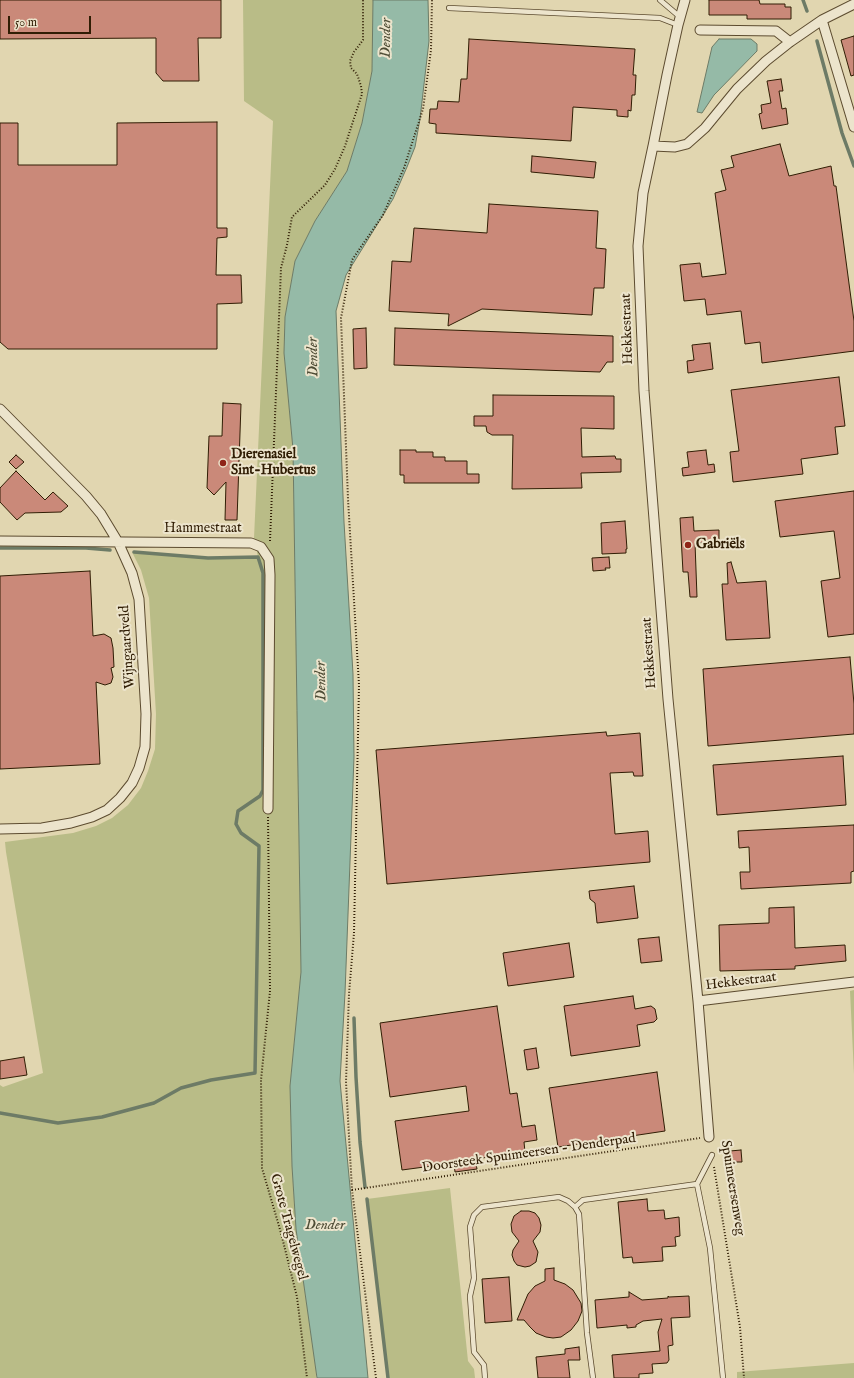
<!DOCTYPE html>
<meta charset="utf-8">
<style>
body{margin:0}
#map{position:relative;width:854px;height:1378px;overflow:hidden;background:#e1d6b0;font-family:"IM FELL English",serif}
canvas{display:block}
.scale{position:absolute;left:8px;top:16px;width:83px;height:18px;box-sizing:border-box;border:2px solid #301d04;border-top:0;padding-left:5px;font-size:12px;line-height:14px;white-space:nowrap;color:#301d04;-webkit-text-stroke:3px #ece4cc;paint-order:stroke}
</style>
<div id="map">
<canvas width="854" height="1378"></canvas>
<div class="scale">50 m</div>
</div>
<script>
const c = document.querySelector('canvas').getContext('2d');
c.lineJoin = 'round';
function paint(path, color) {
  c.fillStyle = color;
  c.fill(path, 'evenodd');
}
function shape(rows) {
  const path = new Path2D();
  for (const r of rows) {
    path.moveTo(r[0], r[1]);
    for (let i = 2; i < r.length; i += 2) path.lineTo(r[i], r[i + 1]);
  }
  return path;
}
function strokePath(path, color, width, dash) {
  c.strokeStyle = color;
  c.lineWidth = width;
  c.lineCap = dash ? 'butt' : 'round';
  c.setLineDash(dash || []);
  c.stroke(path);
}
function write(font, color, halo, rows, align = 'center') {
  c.font = font + ' "IM FELL English",serif';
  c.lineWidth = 4;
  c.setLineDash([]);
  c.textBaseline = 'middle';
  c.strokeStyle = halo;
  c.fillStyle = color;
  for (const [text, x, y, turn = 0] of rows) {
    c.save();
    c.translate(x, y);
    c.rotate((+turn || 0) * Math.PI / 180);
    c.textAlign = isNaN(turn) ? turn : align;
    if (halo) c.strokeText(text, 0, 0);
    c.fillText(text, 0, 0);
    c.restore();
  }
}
paint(shape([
 [243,0,373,0,372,71,362,123,347,171,315,221,295,261,285,317,284,353,293,449,301,972,290,1086,292,1166,296,1229,316,1368,316,1378,0,1378,0,1085,3,1087,43,1073,6,852,5,842,73,833,96,826,112,818,128,805,141,788,148,771,155,749,156,714,149,598,141,570,132,552,208,558,258,557,254,538,273,121,244,101],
 [854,990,854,1074,850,991],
 [450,1188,468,1361,474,1369,475,1378,388,1378,367,1199],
 [854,1363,854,1378,737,1378,737,1372]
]), '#b9bc87');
const water = shape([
 [373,0,428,0,429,41,420,119,415,147,407,167,393,199,346,275,336,311,344,522,353,674,354,757,345,993,340,1081,368,1378,317,1378,296,1229,292,1166,290,1086,301,972,293,449,284,353,285,317,295,261,315,221,347,171,362,123,372,71,373,0],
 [719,39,751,39,757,44,757,51,714,95,702,113,697,112,712,47,719,39]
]);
paint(water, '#95baa7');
strokePath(water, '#6d7b66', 1);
strokePath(shape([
 [803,0,807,11],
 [817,41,842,133,854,166],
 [0,548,86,548,110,550],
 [354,1018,356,1077,360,1142,365,1187],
 [0,1113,58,1123,102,1117,154,1103,181,1088,211,1080,255,1073,259,846,241,833,236,824,238,811,260,796,263,790,263,573,258,557,208,558,134,552],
 [367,1199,388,1378]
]), '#6d7b66', 3.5);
const building = shape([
 [0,0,221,0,221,38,198,38,199,81,163,81,156,73,156,38,0,39,0,0],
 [709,0,759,0,760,4,785,4,785,7,791,7,791,19,747,19,747,15,709,15,709,0],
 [854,36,854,75,851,76,841,40,854,36],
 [469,39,635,49,633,75,636,75,635,95,632,95,631,111,628,110,628,117,617,116,617,110,573,107,571,141,436,133,436,124,429,123,430,109,437,109,438,101,459,102,461,79,467,79,469,39],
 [781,79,783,91,779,91,782,109,786,108,788,124,762,129,759,114,762,113,761,105,771,103,767,81,781,79],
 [217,122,217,228,227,228,227,237,217,238,216,275,241,275,242,303,217,304,217,349,8,349,0,342,0,123,18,123,18,165,117,165,117,123,217,122],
 [780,144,789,176,831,166,834,186,836,186,854,321,854,351,762,363,760,342,745,344,741,311,707,315,705,299,684,301,680,265,700,263,702,277,726,274,715,193,726,190,721,170,734,167,731,156,780,144],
 [532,156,596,162,594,178,531,172,532,156],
 [489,204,598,211,596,248,606,249,604,288,594,288,592,315,482,309,448,326,449,314,389,311,392,261,411,262,414,228,487,233,489,204],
 [366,328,367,368,354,369,353,329,366,328],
 [395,328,613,336,613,362,607,362,600,372,394,365,395,328],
 [710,343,713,369,688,373,687,361,694,360,692,345,710,343],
 [839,377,845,426,835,427,838,454,801,459,803,474,733,482,730,452,739,451,731,390,839,377],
 [493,395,614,396,614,429,581,428,582,457,615,456,616,459,621,459,621,472,581,473,582,488,512,489,513,435,492,435,487,432,486,426,474,426,474,416,493,416,493,395],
 [223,403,241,404,237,520,225,520,226,482,214,495,207,488,209,436,222,436,223,403],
 [400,450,416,450,416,452,433,452,433,457,445,457,445,461,467,461,467,474,479,474,479,483,404,483,404,475,400,475,400,450],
 [706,450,708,465,714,464,715,472,683,476,682,468,689,467,687,452,706,450],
 [16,455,24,462,16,469,9,462,16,455],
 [16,471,45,500,53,492,68,506,61,512,25,513,17,520,0,502,0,488,16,471],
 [854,491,854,634,828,637,821,581,840,578,834,531,780,537,775,501,854,491],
 [693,517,694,531,719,530,719,542,695,543,697,597,690,597,688,572,683,572,680,518,693,517],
 [625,521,627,549,626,549,626,553,602,554,601,523,625,521],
 [609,557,610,568,605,568,606,570,593,571,592,558,609,557],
 [731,562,737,583,766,581,770,638,726,640,722,584,728,584,727,563,731,562],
 [90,571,93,636,104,634,111,638,113,648,114,667,111,668,113,677,111,683,105,685,96,682,100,764,0,769,0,576,90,571],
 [850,657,854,704,854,734,708,746,703,669,850,657],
 [606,732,607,736,640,733,643,776,634,776,633,772,610,773,615,834,648,831,650,862,387,884,376,750,606,732],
 [843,756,846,805,717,815,713,765,843,756],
 [854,825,854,871,851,872,851,883,741,889,740,872,750,872,749,847,739,848,738,831,854,825],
 [634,886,638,918,597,923,595,903,590,899,589,891,634,886],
 [794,907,795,948,845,945,846,961,795,966,795,969,720,971,719,925,769,923,769,908,794,907],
 [659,937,662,961,641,963,638,939,659,937],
 [569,943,574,977,508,986,503,953,569,943],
 [633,996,635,1009,651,1006,655,1009,657,1019,654,1022,637,1025,640,1046,571,1056,564,1006,633,996],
 [497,1006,510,1094,517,1093,522,1127,535,1125,537,1140,524,1142,525,1152,475,1159,477,1169,455,1172,454,1163,402,1170,395,1121,469,1111,466,1086,390,1097,380,1023,497,1006],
 [536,1048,539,1068,527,1070,524,1050,536,1048],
 [24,1057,27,1075,0,1079,0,1061,24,1057],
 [657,1072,665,1131,558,1147,549,1088,657,1072],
 [741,1150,742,1162,731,1162,730,1151,741,1150],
 [647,1199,648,1211,664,1210,665,1219,679,1217,680,1236,675,1237,676,1246,662,1247,663,1261,633,1263,632,1257,623,1258,618,1202,647,1199],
 [521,1211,529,1211,535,1213,539,1218,541,1225,540,1232,533,1241,538,1252,536,1262,530,1266,525,1267,517,1265,514,1261,512,1255,513,1250,519,1241,512,1232,511,1224,514,1216,521,1211],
 [554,1268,554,1280,565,1284,573,1290,581,1303,582,1311,578,1321,571,1330,561,1337,553,1338,546,1337,536,1333,530,1327,524,1320,517,1320,528,1294,535,1286,545,1281,545,1269,554,1268],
 [509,1277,512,1321,485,1323,482,1279,509,1277],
 [629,1292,642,1300,668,1298,668,1296,669,1297,689,1296,690,1317,671,1318,673,1345,668,1346,669,1360,667,1363,652,1364,653,1373,639,1374,639,1378,614,1378,612,1355,660,1351,658,1332,662,1319,643,1321,636,1325,636,1327,627,1328,627,1325,597,1328,595,1300,629,1297,629,1292],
 [579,1347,580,1360,568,1360,570,1378,538,1378,536,1357,565,1354,565,1349,579,1347]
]);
paint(building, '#ca8979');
strokePath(building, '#301d04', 1);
const service = shape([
 [660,0,680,17],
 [449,8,660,18,678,25],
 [712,1155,697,1184,710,1248,723,1378],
 [575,1207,583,1200,697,1184],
 [485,1378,484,1365,474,1352,470,1296,474,1278,470,1227,474,1215,482,1207,559,1197,568,1201,575,1207,579,1214,587,1333,593,1378]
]);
const minor = shape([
 [822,20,854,127],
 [700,30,776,31,790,42],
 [653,146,667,75,678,25,685,0],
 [0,409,86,496,101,514,118,542,132,573,139,599,146,714,145,747,139,768,132,783,120,798,107,810,92,817,71,823,42,828,0,829],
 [0,541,251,543,261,547,269,559,270,575,268,809],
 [698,1001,854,982],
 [709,1137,698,1001,668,699,644,391,638,246,643,193,653,146,675,147,687,144,705,128,737,89,766,61,790,42,822,20,854,4]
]);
strokePath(service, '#5c4b2f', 6);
strokePath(minor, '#5c4b2f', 11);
strokePath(shape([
 [270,541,281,268,287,245,292,217,325,185,335,169,345,146,362,94,361,86,357,74,351,68,350,61,354,52,363,40,363,0],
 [268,817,270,991,261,1080,262,1168,281,1233,297,1297,307,1378],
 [714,1167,740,1327,744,1378],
 [352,1190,700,1138],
 [376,1378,352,1190,346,1082,349,994,354,933,359,685,348,499,341,318,352,260,383,215,404,168,423,109,431,50,432,0]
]), '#301d04', 2, [1, 2]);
strokePath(service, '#ece4cc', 4.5);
strokePath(minor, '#ece4cc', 9);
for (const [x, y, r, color] of [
 [223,463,4,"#8f2418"],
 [688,545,4,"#8f2418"]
]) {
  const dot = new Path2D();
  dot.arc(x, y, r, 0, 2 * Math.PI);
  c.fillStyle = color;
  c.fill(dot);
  strokePath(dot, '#ece4cc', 1.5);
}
write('14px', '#301d04', '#ece4cc', [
 ["Hekkestraat",628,329,-92],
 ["Hammestraat",203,529],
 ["Wijngaardveld",128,647,-94],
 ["Hekkestraat",650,653,-94],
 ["Hekkestraat",741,982,-7],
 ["Doorsteek Spuimeersen - Denderpad",529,1154,-8],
 ["Spuimeersenweg",732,1188,81],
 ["Grote Tragelwegel",288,1227,75]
]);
write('bold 14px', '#301d04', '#ece4cc', [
 ["Dierenasiel",231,455],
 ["Sint-Hubertus",231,471],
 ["Gabriëls",696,545]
], 'left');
write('italic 15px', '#4e4c35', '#ece4cc', [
 ["Dender",387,38,-89],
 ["Dender",314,357,-91],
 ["Dender",322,681,-91],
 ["Dender",325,1226]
]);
</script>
